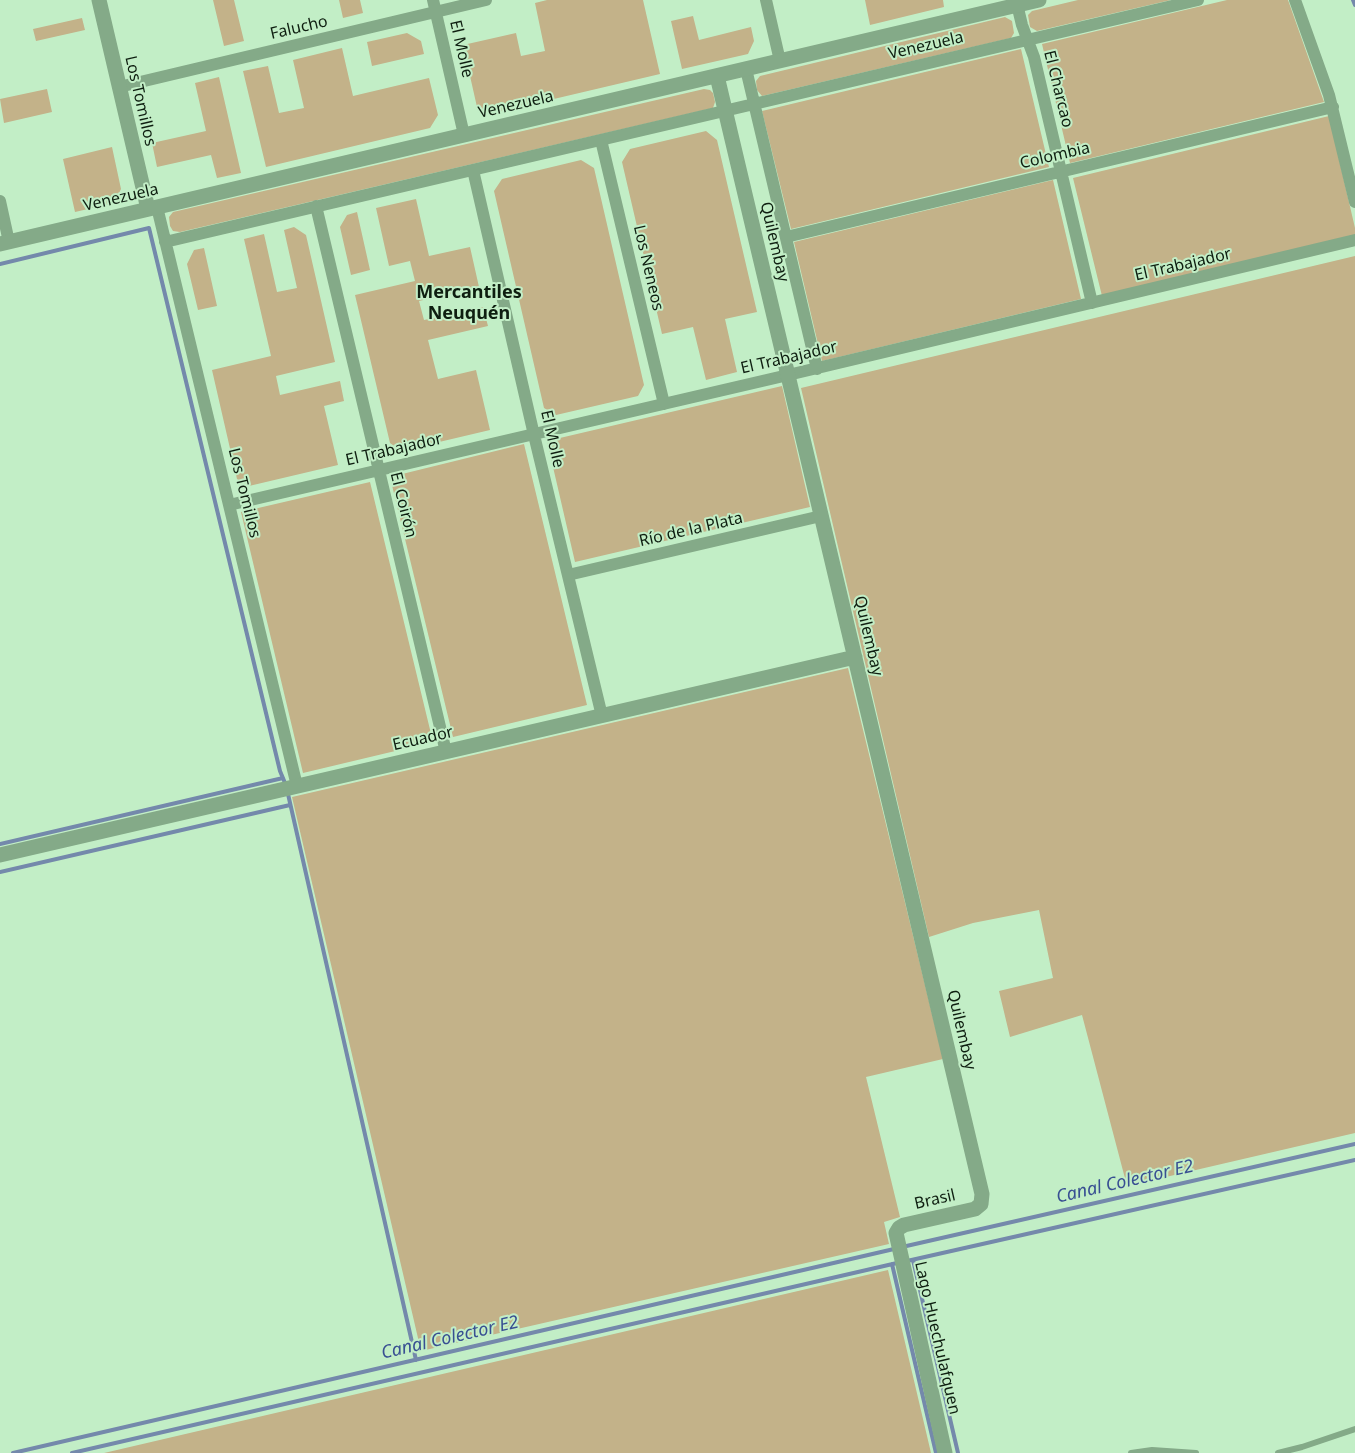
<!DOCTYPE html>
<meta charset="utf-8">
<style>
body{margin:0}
canvas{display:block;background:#c2eec6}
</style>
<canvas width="1355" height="1453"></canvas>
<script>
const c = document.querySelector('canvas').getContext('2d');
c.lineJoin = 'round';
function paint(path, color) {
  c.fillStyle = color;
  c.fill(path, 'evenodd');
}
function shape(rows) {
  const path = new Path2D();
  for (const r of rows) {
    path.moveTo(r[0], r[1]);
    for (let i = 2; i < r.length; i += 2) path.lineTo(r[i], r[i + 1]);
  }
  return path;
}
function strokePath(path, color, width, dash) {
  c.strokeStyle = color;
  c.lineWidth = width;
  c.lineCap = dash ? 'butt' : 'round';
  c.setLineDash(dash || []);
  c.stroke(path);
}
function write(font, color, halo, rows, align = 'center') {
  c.font = font + ' "Noto Sans",sans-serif';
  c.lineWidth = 4;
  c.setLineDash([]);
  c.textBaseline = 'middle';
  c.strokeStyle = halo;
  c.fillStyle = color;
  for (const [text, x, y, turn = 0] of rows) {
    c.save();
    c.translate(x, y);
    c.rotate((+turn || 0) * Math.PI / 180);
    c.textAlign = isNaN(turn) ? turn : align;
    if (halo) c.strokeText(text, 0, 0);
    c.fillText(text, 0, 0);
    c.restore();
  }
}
paint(shape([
 [213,0,234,0,244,41,224,46],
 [339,0,360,0,363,13,343,18],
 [547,0,643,0,660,74,490,114,477,107,463,45,516,33,521,56,545,51,535,3],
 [865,0,943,0,944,7,870,25],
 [1078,0,1171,0,1037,31,1030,27,1028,15,1032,11],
 [1227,0,1288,0,1324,102,1070,163,1042,44],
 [693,16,699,40,751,27,754,41,748,54,682,69,671,21],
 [1005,17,1012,21,1014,33,1011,38,762,96,757,90,756,81,760,76],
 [82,18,85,30,36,41,33,29],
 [407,33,421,41,424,54,372,66,367,42],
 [342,48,353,96,429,78,438,115,430,128,266,167,243,71,268,66,279,113,304,108,293,60],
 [1021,49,1049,167,791,229,762,111],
 [219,77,241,173,217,178,211,155,157,167,152,143,206,131,195,83],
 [47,89,52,112,4,123,0,99],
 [704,89,710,90,713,93,715,102,713,108,180,232,173,231,170,226,169,217,173,212],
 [1329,116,1355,228,1355,235,1102,296,1073,178],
 [706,131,717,140,757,312,725,319,737,372,706,380,693,327,662,334,622,162,630,149],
 [112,147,121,189,114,203,75,212,63,159],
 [581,160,594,168,644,385,638,396,556,415,544,408,494,191,502,179],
 [1053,180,1081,299,822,361,794,242],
 [416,199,429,256,470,247,479,287,419,301,424,320,483,307,488,326,428,340,438,379,476,370,490,430,401,451,390,443,355,295,415,281,410,261,389,266,376,208],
 [357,212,370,270,351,275,340,227,347,215],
 [294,227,306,235,335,362,276,376,280,395,340,381,344,401,324,406,338,465,249,486,237,479,212,370,271,356,244,239,264,234,277,292,297,288,284,230],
 [204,248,217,306,198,310,187,264,194,250],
 [1355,256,1355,1133,1127,1186,1082,1015,1010,1037,999,991,1053,978,1039,910,973,923,929,937,801,388],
 [782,386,810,507,575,562,547,441],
 [524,444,587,705,453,737,390,477],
 [370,482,433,742,303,773,241,512],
 [848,668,943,1059,866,1077,900,1217,884,1222,889,1244,421,1351,292,797],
 [888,1270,931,1453,104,1453]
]), '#c3b289');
strokePath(shape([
 [1353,0,1355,5],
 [0,264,149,228,280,771,285,783],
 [288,794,416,1360],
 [0,844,283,778],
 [0,872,290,805],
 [902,1247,1355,1144],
 [913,1260,958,1453],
 [907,1261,1355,1160],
 [892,1264,936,1453],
 [13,1453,894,1249],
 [72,1453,897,1263]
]), '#7489ab', 4);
strokePath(shape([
 [1131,1453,1152,1450,1196,1453],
 [1278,1453,1302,1447,1355,1429]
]), '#84aa88', 6);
strokePath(shape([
 [433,0,464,135],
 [766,0,780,61],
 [1016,0,1022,25,1034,57,1092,303],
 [1295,0,1329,95,1355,202],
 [746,69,817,369],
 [119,87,486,0],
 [601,140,664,404],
 [473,170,534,435,602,716],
 [0,201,9,242],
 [316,206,446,752],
 [157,207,297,786],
 [786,237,1333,107],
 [165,242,1198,0],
 [229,505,788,375,1355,240],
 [568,575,821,516]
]), '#84aa88', 12);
strokePath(shape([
 [99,0,148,209],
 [717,76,982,1194,981,1204,975,1209,904,1225,899,1228,896,1233,945,1453],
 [0,244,1039,0],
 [0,855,855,657]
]), '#84aa88', 15);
write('16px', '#0e1e10', '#c2eec6', [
 ["Falucho",299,28,-13],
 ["Venezuela",926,46,-13],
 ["El Molle",461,49,77],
 ["El Charcao",1058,89,76],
 ["Los Tomillos",140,101,77],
 ["Venezuela",516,105,-13],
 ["Colombia",1055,156,-13],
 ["Venezuela",121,198,-13],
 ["Quilembay",774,242,77],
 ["El Trabajador",1183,265,-13],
 ["Los Neneos",648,268,77],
 ["El Trabajador",789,358,-13],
 ["El Molle",552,439,77],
 ["El Trabajador",394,450,-13],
 ["Los Tomillos",244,493,76],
 ["El Coirón",403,505,76],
 ["Río de la Plata",691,530,-13],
 ["Quilembay",868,636,77],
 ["Ecuador",423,739,-13],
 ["Quilembay",961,1030,77],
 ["Brasil",935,1200,-13],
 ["Lago Huechulafquen",937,1338,77]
]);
write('bold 18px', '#0e1e10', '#c2eec6', [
 ["Mercantiles",469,293],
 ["Neuquén",469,314]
]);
write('italic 18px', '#384f92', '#c2eec6', [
 ["Canal Colector E2",1125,1182,-13],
 ["Canal Colector E2",450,1338,-13]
]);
</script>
